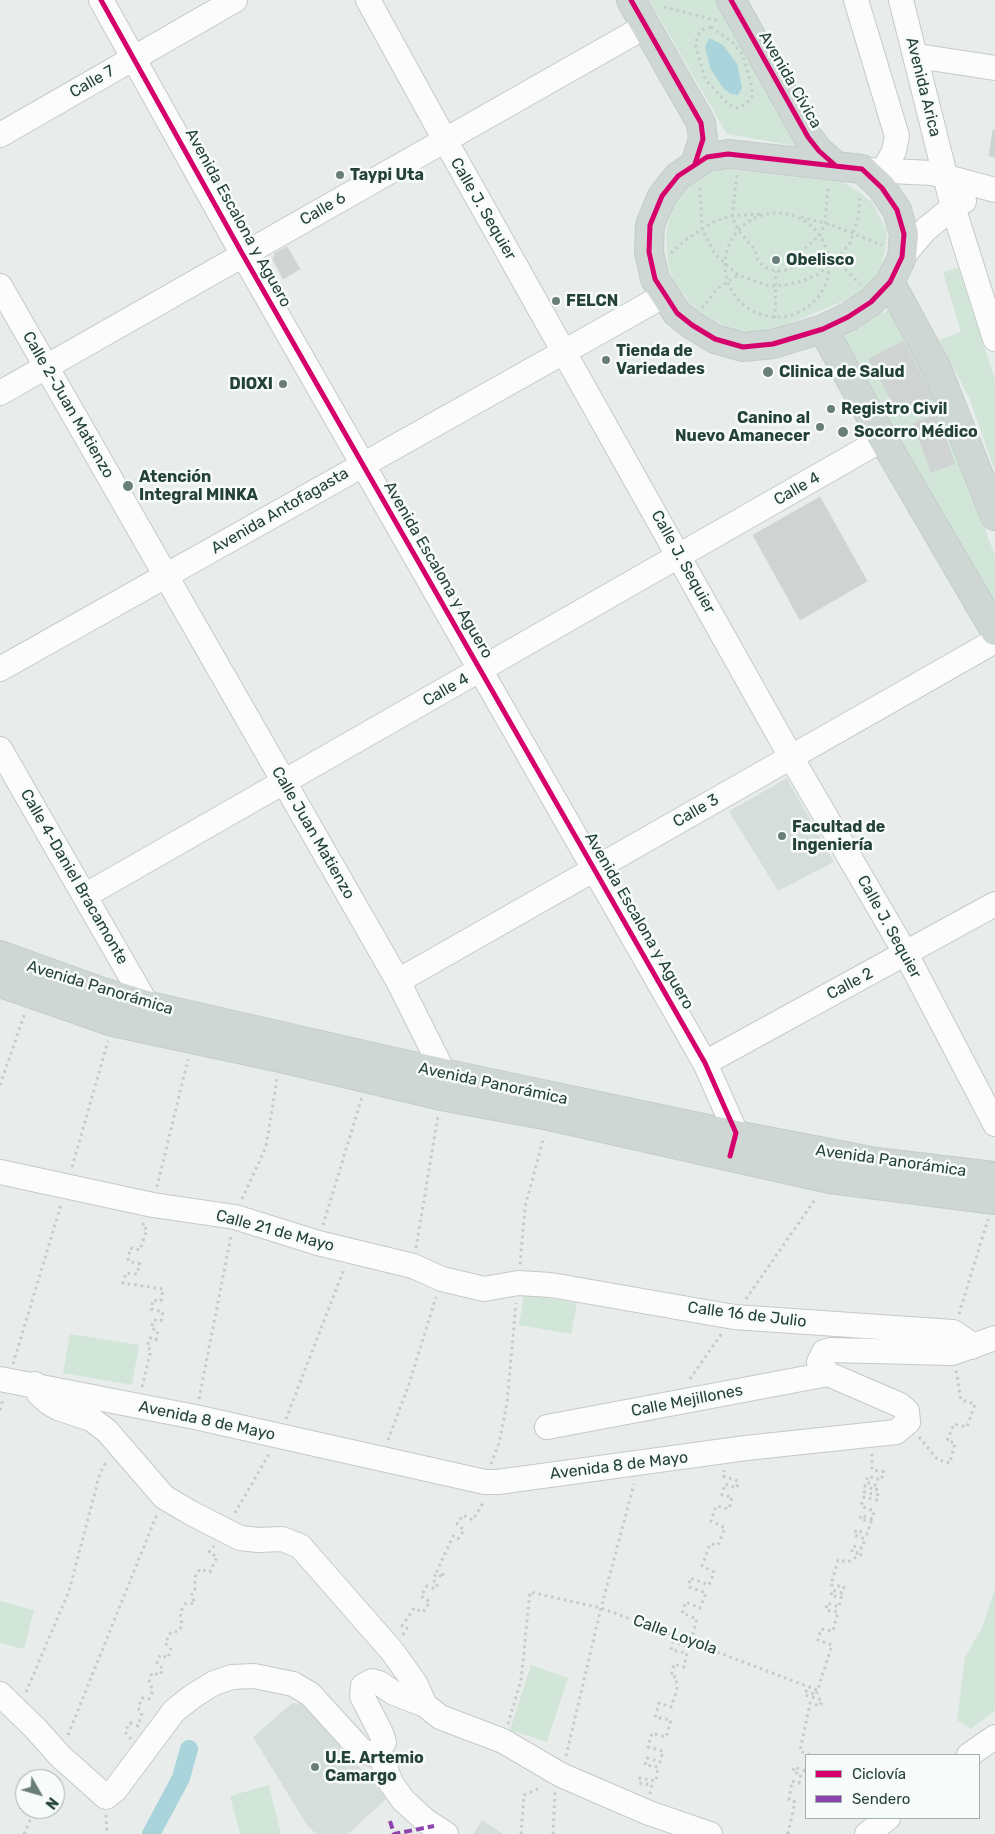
<!DOCTYPE html>
<meta charset="utf-8">
<style>
body{margin:0}
#map{position:relative;width:995px;height:1834px;overflow:hidden;background:#e8edeb;font-family:Rubik,sans-serif}
canvas{display:block}
.legend{position:absolute;left:805px;top:1754px;width:175px;height:65px;box-sizing:border-box;background:#f7fbf9;border:1px solid #a3b1ad;margin:0;padding:6px 9px;list-style:none;font-size:15px;color:#24423a}
.legend li{display:flex;align-items:center;gap:10px;height:25px}
.legend b{width:25px;border:1px solid #a3b1ad}
.north{position:absolute;left:15px;top:1769px;width:50px;height:50px;box-sizing:border-box;background:#f7fbf9;border:1px solid #a3b1ad;border-radius:50%;rotate:128deg;font-size:14px;font-weight:700;line-height:20px;text-align:center;color:#24423a}
.north::after{content:'';display:block;margin:auto;width:18px;height:22px;background:#697e78;clip-path:polygon(50% 0,100% 100%,50% 72%,0 100%)}
</style>
<div id="map">
<canvas width="995" height="1834"></canvas>
<ul class="legend">
<li><b style="height:6px;background:#d6006c"></b>Ciclovía</li>
<li><b style="height:6px;background:#8e44ad"></b>Sendero</li>
</ul>
<div class="north">N</div>
</div>
<script>
const c = document.querySelector('canvas').getContext('2d');
c.lineJoin = 'round';
function paint(path, color) {
  c.fillStyle = color;
  c.fill(path, 'evenodd');
}
function shape(rows) {
  const path = new Path2D();
  for (const r of rows) {
    if (r.length === 3) {
      path.moveTo(r[0] + r[2], r[1]);
      path.arc(r[0], r[1], r[2], 0, 2 * Math.PI);
      continue;
    }
    path.moveTo(r[0], r[1]);
    for (let i = 2; i < r.length; i += 2) path.lineTo(r[i], r[i + 1]);
  }
  return path;
}
function strokePath(path, color, width, dash) {
  c.strokeStyle = color;
  c.lineWidth = width;
  c.lineCap = dash ? 'butt' : 'round';
  c.setLineDash(dash || []);
  c.stroke(path);
}
function write(font, color, halo, rows, align = 'center') {
  c.font = font + ' Rubik,sans-serif';
  c.lineWidth = 5;
  c.setLineDash([]);
  c.textBaseline = 'middle';
  c.strokeStyle = halo;
  c.fillStyle = color;
  for (const [text, x, y, turn = 0] of rows) {
    c.save();
    c.translate(x, y);
    c.rotate((+turn || 0) * Math.PI / 180);
    c.textAlign = isNaN(turn) ? turn : align;
    if (halo) c.strokeText(text, 0, 0);
    c.fillText(text, 0, 0);
    c.restore();
  }
}
paint(shape([
 [787,778,834,862,778,891,729,811],
 [292,1703,303,1704,387,1798,348,1834,316,1834,307,1825,253,1737],
 [482,1820,503,1834,473,1834]
]), '#d6dedb');
paint(shape([
 [649,0,718,0,801,147,727,134],
 [720,169,842,182,858,191,872,202,887,231,885,250,881,267,872,283,861,294,771,331,749,332,729,328,704,315,691,304,673,279,668,265,666,235,671,211,684,187,703,174],
 [958,267,995,379,995,472,970,400,939,340,961,332,943,272],
 [891,308,939,403,995,556,995,612,841,338],
 [524,1294,577,1303,571,1334,519,1325],
 [70,1334,139,1345,132,1385,63,1373],
 [995,1588,995,1710,971,1729,957,1720,965,1657,982,1628],
 [0,1601,34,1610,24,1649,0,1643],
 [531,1665,568,1678,547,1742,510,1730],
 [269,1785,281,1834,240,1834,230,1796]
]), '#d1e6d8');
paint(shape([
 [709,38,723,45,737,64,742,88,738,95,731,94,724,89,711,70,705,47]
]), '#a9d4db');
strokePath(shape([
 [151,1834,181,1778,189,1749]
]), '#a9d4db', 18);
const building = shape([
 [993,130,995,130,995,157,989,156,993,130],
 [287,247,300,269,283,279,273,259,275,253,287,247],
 [903,341,934,398,900,416,869,359,903,341],
 [937,414,955,464,931,472,913,423,937,414],
 [820,497,867,581,800,620,753,535,820,497]
]);
paint(building, '#cfd4d2');
strokePath(building, '#d1d6d4', 1);
const minor = shape([
 [101,0,243,255,705,1063,736,1133,732,1149],
 [368,0,445,140,791,757,906,954,995,1124],
 [856,0,897,136,894,151,884,170],
 [901,0,953,207,995,339],
 [917,56,995,68],
 [0,135,235,0],
 [869,170,932,173,995,190],
 [902,257,925,230,953,207,964,201],
 [0,286,398,981,443,1071,442,1088],
 [0,393,646,26],
 [0,669,665,295],
 [0,749,146,1003,145,1018],
 [86,895,883,439],
 [398,981,995,641],
 [705,1063,995,904],
 [0,1172,153,1205,235,1217,318,1243,413,1266,442,1279,484,1289,518,1283,551,1285,734,1317,953,1332,968,1342,972,1347],
 [0,1379,195,1417,485,1482,498,1482,746,1448,896,1432,908,1422,907,1411,900,1405,828,1374,819,1362,824,1352,830,1350,952,1353,995,1338],
 [35,1384,39,1394,48,1402,58,1408,91,1419,107,1431,164,1497,191,1513,240,1538,258,1540,282,1539,300,1546,392,1651,415,1683,425,1705,440,1717,503,1741,561,1775,649,1813,710,1834],
 [547,1427,828,1374],
 [0,1694,35,1728,60,1756,106,1797,115,1790,174,1711,193,1696,214,1683,232,1677,254,1676,293,1684,310,1694,362,1751,372,1754,379,1751],
 [425,1705,394,1693,379,1683,372,1681,363,1686,362,1696,381,1733,384,1742,379,1751,391,1783,403,1800,426,1821,446,1834],
 [969,1755,995,1737],
 [867,1834,888,1818]
]);
const major = shape([
 [631,0,701,123,703,139,695,164],
 [731,0,808,137,819,151,836,166],
 [728,154,862,169,882,188,897,210,904,234,902,257,890,282,871,302,848,317,823,329,773,344,743,347,715,339,692,325,677,313,655,279,649,252,650,225,662,196,678,176,707,157,728,154],
 [890,282,937,369,995,516],
 [823,329,883,439,995,631],
 [0,955,100,991,146,1005,443,1073,736,1135,876,1162,995,1176],
 [0,983,113,1022,281,1058,441,1096,549,1116,830,1179,995,1200]
]);
strokePath(minor, '#c5cac8', 26);
strokePath(major, '#c3ccc9', 30);
strokePath(shape([
 [664,7,719,21],
 [711,27,731,41,743,55,752,87,752,97,745,105,737,108,729,105,705,79,696,47,697,36,704,29,711,27],
 [737,175,732,216,738,230,755,250,758,260,764,267,776,271,788,270,796,266,802,251,820,235,825,223,828,187],
 [700,188,702,229,715,254,738,275,769,286,786,285,805,280,818,274,836,260,850,243,858,218,860,197],
 [777,265,52],
 [801,217,832,225,882,245],
 [671,253,688,238,715,221,732,216,762,214],
 [836,260,860,284],
 [702,308,717,289,738,275],
 [775,318,776,271],
 [0,1085,25,1013],
 [72,1167,108,1041],
 [157,1187,188,1059],
 [242,1199,266,1147,277,1079],
 [323,1225,362,1097],
 [416,1248,438,1116],
 [520,1264,525,1207,544,1136],
 [746,1299,816,1198],
 [959,1314,988,1219],
 [13,1364,61,1205],
 [690,1379,722,1333],
 [142,1387,151,1350,147,1347,150,1338,156,1340,158,1331,151,1328,154,1320,161,1321,163,1312,151,1309,153,1300,161,1301,163,1289,123,1283,126,1273,137,1274,140,1264,128,1261,130,1248,140,1250,147,1229,142,1226,144,1223],
 [199,1399,231,1236],
 [0,1410,3,1399],
 [286,1419,344,1269],
 [919,1437,938,1460,950,1463,955,1443,947,1441,954,1424,967,1427,975,1404,961,1400,956,1370],
 [388,1440,408,1387,436,1297],
 [491,1464,499,1443,507,1403,516,1303],
 [235,1513,269,1454],
 [403,1635,407,1628,402,1626,414,1608,423,1612,430,1602,421,1596,427,1586,435,1589,438,1584,433,1580,436,1574,443,1577,444,1575,437,1571,453,1536,458,1539,464,1530,457,1524,463,1515,473,1520,484,1501],
 [691,1641,697,1619,682,1613,686,1602,700,1608,706,1593,689,1587,690,1578,709,1585,714,1572,702,1566,710,1544,718,1545,725,1528,711,1521,716,1506,729,1509,732,1497,722,1495,725,1484,737,1488,738,1481,723,1476,724,1470],
 [26,1692,69,1591,100,1473,107,1460],
 [508,1724,521,1680,530,1592,601,1608,817,1690],
 [68,1735,157,1514],
 [131,1739,125,1732,130,1723,138,1726,142,1713,138,1708,142,1698,149,1699,153,1690,149,1682,152,1673,160,1675,163,1669,157,1663,160,1655,168,1658,171,1649,165,1643,171,1632,179,1631,182,1625,180,1613,185,1604,195,1603,191,1596,195,1589,195,1577,200,1569,210,1572,217,1557,209,1552,214,1546],
 [810,1755,800,1751,810,1703,820,1706,822,1700,805,1695,806,1691,816,1695,832,1645,818,1640,821,1629,833,1631,838,1612,826,1610,827,1603,839,1607,841,1597,831,1596,832,1590,842,1593,844,1587,831,1585,838,1560,848,1562,862,1554,852,1552,853,1546,862,1548,865,1539,854,1535,856,1530,867,1534,871,1522,860,1519,861,1515,872,1519,874,1511,861,1506,864,1497,877,1500,878,1495,864,1492,865,1486,876,1490,878,1486,866,1482,868,1476,881,1480,884,1472,872,1470,872,1454],
 [566,1756,601,1608,634,1484],
 [650,1794,652,1785,639,1783,640,1778,656,1781,658,1767,645,1765,647,1758,660,1762,663,1751,648,1747,652,1733,666,1737,671,1720,655,1717,659,1703,671,1707,677,1690,676,1677,671,1676,674,1664,684,1667,687,1653,671,1650,673,1642,696,1649,696,1642],
 [106,1815,107,1834],
 [24,1834,35,1809],
 [521,1834,524,1795,542,1787],
 [553,1834,555,1792],
 [788,1834,795,1802,789,1800,792,1781,799,1783,801,1774,793,1772,794,1767,806,1771]
]), '#c3ccca', 3, [2.5, 4]);
strokePath(minor, '#fcfcfc', 24);
strokePath(major, '#cfd7d5', 28);
strokePath(shape([
 [390,1821,394,1834,434,1826]
]), '#8e44ad', 4, [8, 4]);
strokePath(shape([
 [101,0,243,255,705,1063,736,1133,730,1156],
 [631,0,701,123,703,139,695,164],
 [731,0,808,137,819,151,836,166],
 [728,154,862,169,882,188,897,210,904,234,902,257,890,282,871,302,848,317,823,329,773,344,743,347,715,339,692,325,677,313,655,279,649,252,650,225,662,196,678,176,707,157,728,154]
]), '#d6006c', 5);
for (const [x, y, r, color] of [
 [340,175,5,"#697e78"],
 [776,260,5,"#697e78"],
 [556,301,5,"#697e78"],
 [606,360,5,"#697e78"],
 [768,372,6,"#697e78"],
 [283,384,5,"#697e78"],
 [831,409,5,"#697e78"],
 [820,427,5,"#697e78"],
 [843,432,6,"#697e78"],
 [128,486,6,"#697e78"],
 [782,836,5,"#697e78"],
 [315,1767,5,"#697e78"]
]) {
  const dot = new Path2D();
  dot.arc(x, y, r, 0, 2 * Math.PI);
  c.fillStyle = color;
  c.fill(dot);
  strokePath(dot, '#f7fbf9', 2);
}
write('16px', '#24423a', '#f7fbf9', [
 ["Avenida Cívica",790,80,60],
 ["Calle 7",92,82,-30],
 ["Avenida Arica",923,87,76],
 ["Calle 6",323,209,-30],
 ["Calle J. Sequier",483,209,60],
 ["Avenida Escalona y Aguero",238,218,61],
 ["Calle 2-Juan Matienzo",68,405,60],
 ["Calle 4",797,489,-30],
 ["Avenida Antofagasta",280,511,-30],
 ["Calle J. Sequier",683,562,61],
 ["Avenida Escalona y Aguero",438,570,60],
 ["Calle 4",446,690,-30],
 ["Calle 3",696,811,-30],
 ["Calle Juan Matienzo",313,833,60],
 ["Calle 4-Daniel Bracamonte",74,877,60],
 ["Avenida Escalona y Aguero",639,921,60],
 ["Calle J. Sequier",889,927,61],
 ["Calle 2",850,984,-28],
 ["Avenida Panorámica",100,988,17],
 ["Avenida Panorámica",493,1084,12],
 ["Avenida Panorámica",891,1161,8],
 ["Calle 21 de Mayo",275,1231,15],
 ["Calle 16 de Julio",747,1315,7],
 ["Calle Mejillones",687,1401,-11],
 ["Avenida 8 de Mayo",207,1421,12],
 ["Avenida 8 de Mayo",619,1466,-7],
 ["Calle Loyola",675,1635,20]
]);
write('bold 16px', '#24423a', '#f7fbf9', [
 ["Taypi Uta",350,175],
 ["Obelisco",786,260],
 ["FELCN",566,301],
 ["Tienda de",616,351],
 ["Variedades",616,369],
 ["Clinica de Salud",779,372],
 ["DIOXI",273,384,"right"],
 ["Registro Civil",841,409],
 ["Canino al",810,418,"right"],
 ["Nuevo Amanecer",810,436,"right"],
 ["Socorro Médico",854,432],
 ["Atención",139,477],
 ["Integral MINKA",139,495],
 ["Facultad de",792,827],
 ["Ingeniería",792,845],
 ["U.E. Artemio",325,1758],
 ["Camargo",325,1776]
], 'left');
</script>
